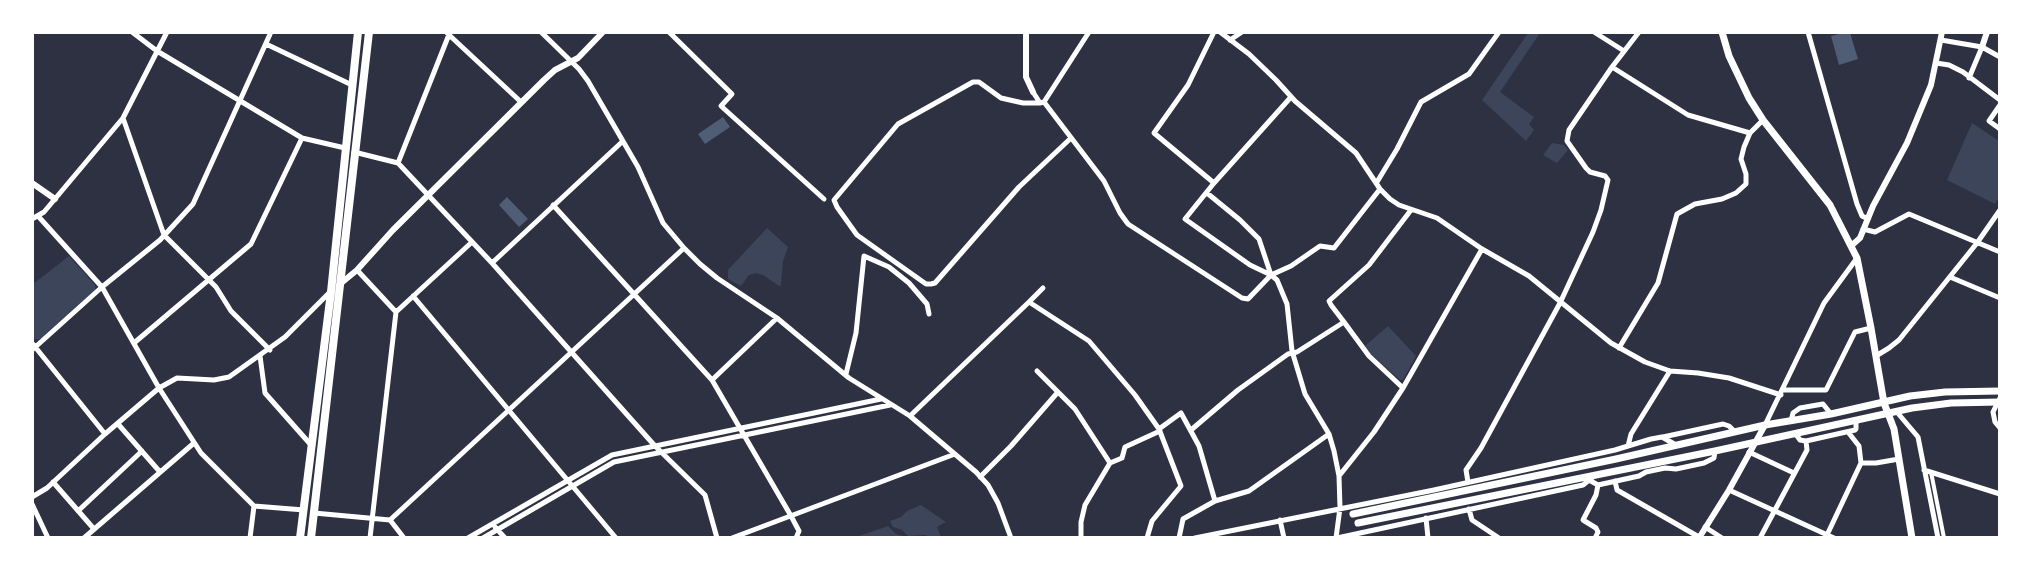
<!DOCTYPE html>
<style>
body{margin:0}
#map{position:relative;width:2032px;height:570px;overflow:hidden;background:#2d3142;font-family:"DejaVu Sans",sans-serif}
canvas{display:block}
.frame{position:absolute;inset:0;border:34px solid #fff;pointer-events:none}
</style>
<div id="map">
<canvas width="2032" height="570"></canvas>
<div class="frame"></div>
</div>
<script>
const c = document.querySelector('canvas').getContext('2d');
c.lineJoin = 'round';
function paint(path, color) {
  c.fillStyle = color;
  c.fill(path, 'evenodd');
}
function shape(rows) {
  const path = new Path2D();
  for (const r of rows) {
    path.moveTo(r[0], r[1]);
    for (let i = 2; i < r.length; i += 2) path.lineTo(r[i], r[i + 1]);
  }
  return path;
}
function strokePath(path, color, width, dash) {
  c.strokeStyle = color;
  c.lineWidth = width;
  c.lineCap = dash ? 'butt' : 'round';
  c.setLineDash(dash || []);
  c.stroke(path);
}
paint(shape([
 [1528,33,1540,33,1500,92,1534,117,1529,124,1534,130,1526,141,1482,100],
 [1972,123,1999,141,1999,197,1995,204,1947,180],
 [1552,143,1564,145,1568,150,1557,163,1543,155],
 [767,228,788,247,783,261,781,285,779,286,763,275,756,273,749,275,741,286,728,279,728,270],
 [69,256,95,285,95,290,40,339,34,339,33,284],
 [1388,326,1416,356,1403,380,1400,380,1371,354,1365,346],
 [921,505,946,522,937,527,941,537,928,537,926,535,908,536,902,530,893,527,890,521,901,517,907,511],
 [888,526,896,534,907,537,856,537]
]), '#3c4559');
paint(shape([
 [1843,33,1850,33,1858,59,1839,65,1831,36],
 [723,117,730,127,705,144,698,134],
 [507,197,528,219,519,227,499,205]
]), '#4f5d75');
strokePath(shape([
 [1931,472,1944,538]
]), '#fff', 4);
strokePath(shape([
 [132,32,157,51,302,138,345,148],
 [541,32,579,69,588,81,638,167,663,223,684,248,700,264,717,278,777,318,849,378,910,416,976,472,988,485,998,503,1011,538],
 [669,32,732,94,721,106,824,199],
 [1214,32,1188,85,1154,133,1214,183],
 [1220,32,1249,54,1276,80,1295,101,1356,153,1380,189,1390,199,1399,205,1437,218,1482,249,1529,276,1611,343,1645,362,1670,371,1698,373,1729,378,1781,395],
 [1594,32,1624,51],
 [1808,32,1857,204,1862,216,1868,219],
 [447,33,521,102],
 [1230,40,1242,32],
 [1941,40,1982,47,2000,57],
 [266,44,352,85],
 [1936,63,1949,65,1963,72,2000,100],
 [1612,67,1688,115,1750,133],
 [1969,78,1982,47],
 [1033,92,1040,103,1044,102,1104,181,1120,213,1128,224,1242,298,1248,299,1271,275,1291,266,1320,246,1334,248,1380,189],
 [1291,97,1214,183,1185,219,1250,265,1271,275,1277,280,1287,304,1292,351,1305,394,1329,434,1334,451,1339,476],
 [1044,102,1089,32],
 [1040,103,1023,103,1001,98,979,82,973,82,898,124,834,200,837,207,857,235,926,284,931,284,935,283,1019,187,1071,138],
 [2000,105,1989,121,2000,129],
 [123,118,164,235,216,287,231,311,270,350],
 [354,152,398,163,492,263,623,141],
 [398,163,450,32],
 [1377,182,1397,149,1421,102,1469,74,1499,32],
 [1207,193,1240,220,1259,239,1271,275],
 [553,205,712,380,791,516,799,531,796,538],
 [38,216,102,287,159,388,201,453,254,506,304,510],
 [32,219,44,212,123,118,167,32],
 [1863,229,1875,232,1909,214,2000,252],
 [492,263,655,446,705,495,717,538],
 [357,270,396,312,370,538],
 [1950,277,2000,298],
 [413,296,616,538],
 [1029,302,1043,288],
 [396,312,472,242],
 [1344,322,1369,356,1403,388],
 [32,343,105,434],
 [134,343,251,244,302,138],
 [1619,348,1658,283,1677,214,1695,204,1722,199,1736,193,1746,184,1746,174,1741,159,1744,147,1750,133,1763,120],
 [32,350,102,287,160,240,193,204,271,32],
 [260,356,265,393,311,445],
 [1876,356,1889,348,1899,340,1977,243,2000,210],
 [1037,371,1075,409,1110,463,1085,505,1081,522,1081,538],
 [846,374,856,333,864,256,889,267,909,283,927,304,929,314],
 [712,380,777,318],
 [1783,390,1826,390,1855,332,1871,328],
 [2000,398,1993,412,1995,422,2000,428],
 [1896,411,1918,437,1938,538],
 [910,416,1029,302,1089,341,1135,395,1159,429,1181,486,1152,521,1147,538],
 [1791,421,1793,413,1800,408,1823,404,1831,414],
 [118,424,160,472],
 [1765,425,1824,303,1857,258],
 [1159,429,1181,413,1199,446,1215,501,1183,519,1179,538],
 [1191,430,1238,390,1288,354,1297,352,1344,322,1331,305,1329,301,1369,265,1411,210],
 [1795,433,1800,440,1806,441,1855,430,1856,429,1856,420],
 [1663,437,1723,424,1729,426,1735,432],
 [1628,446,1631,434,1670,371],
 [1749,452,1794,473],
 [1110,463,1122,458,1125,447,1160,431],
 [1861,463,1876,463,1899,459],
 [1924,470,2000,494],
 [980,477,1011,446,1058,392],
 [1589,480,1598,485,1639,476,1646,472,1665,468,1676,469,1704,463,1714,458,1715,451],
 [1615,481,1617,490,1699,537],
 [53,482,94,529],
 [1468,482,1466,470,1481,448,1560,303,1593,232,1601,210,1608,180,1605,176,1590,172,1586,168,1567,141,1569,130,1612,67,1639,32],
 [1729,490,1834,538],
 [32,497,47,488,105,434,159,388,177,378,214,380,229,377,285,337,330,292],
 [1215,501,1249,491,1329,434],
 [32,504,48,538],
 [1469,509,1472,520,1499,538],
 [78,511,142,451],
 [314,513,390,520,404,538],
 [1426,518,1428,538],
 [390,520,684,248],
 [1280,520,1284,538],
 [495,527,505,538],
 [1705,527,1722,538],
 [1827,535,1861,463,1859,446,1848,432],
 [84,538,194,443],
 [250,538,254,506],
 [468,538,612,455,881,399],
 [483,538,614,462,890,405],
 [732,538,955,454],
 [1195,538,1434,490,1615,450,1651,439,1662,437,1676,445],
 [1336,538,1340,508,1339,476,1374,432,1403,388,1482,249],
 [1337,538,1583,485,1594,476],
 [1595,538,1598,532,1596,528,1583,520,1596,495,1598,485],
 [1760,538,1807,450,1806,441]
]), '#fff', 5);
strokePath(shape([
 [1026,32,1026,77,1033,92],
 [1982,47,1987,32],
 [32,183,55,199],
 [1851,246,1860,238,1873,206,1907,143,1931,85,1942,32],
 [340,284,357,270,393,230,544,80,555,70,578,58,603,32],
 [1699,538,1729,490,1765,425]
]), '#fff', 6);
strokePath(shape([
 [1722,32,1729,56,1749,98,1763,120,1830,205,1857,258,1871,328,1884,403,1894,429,1912,538],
 [1353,514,1616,459,1765,425,1831,414,1910,396,1945,392,2000,391],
 [1358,523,1715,451,1912,408,1951,403,2000,402]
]), '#fff', 7);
strokePath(shape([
 [300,538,331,292,358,32],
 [311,538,369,32]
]), '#fff', 8);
</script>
